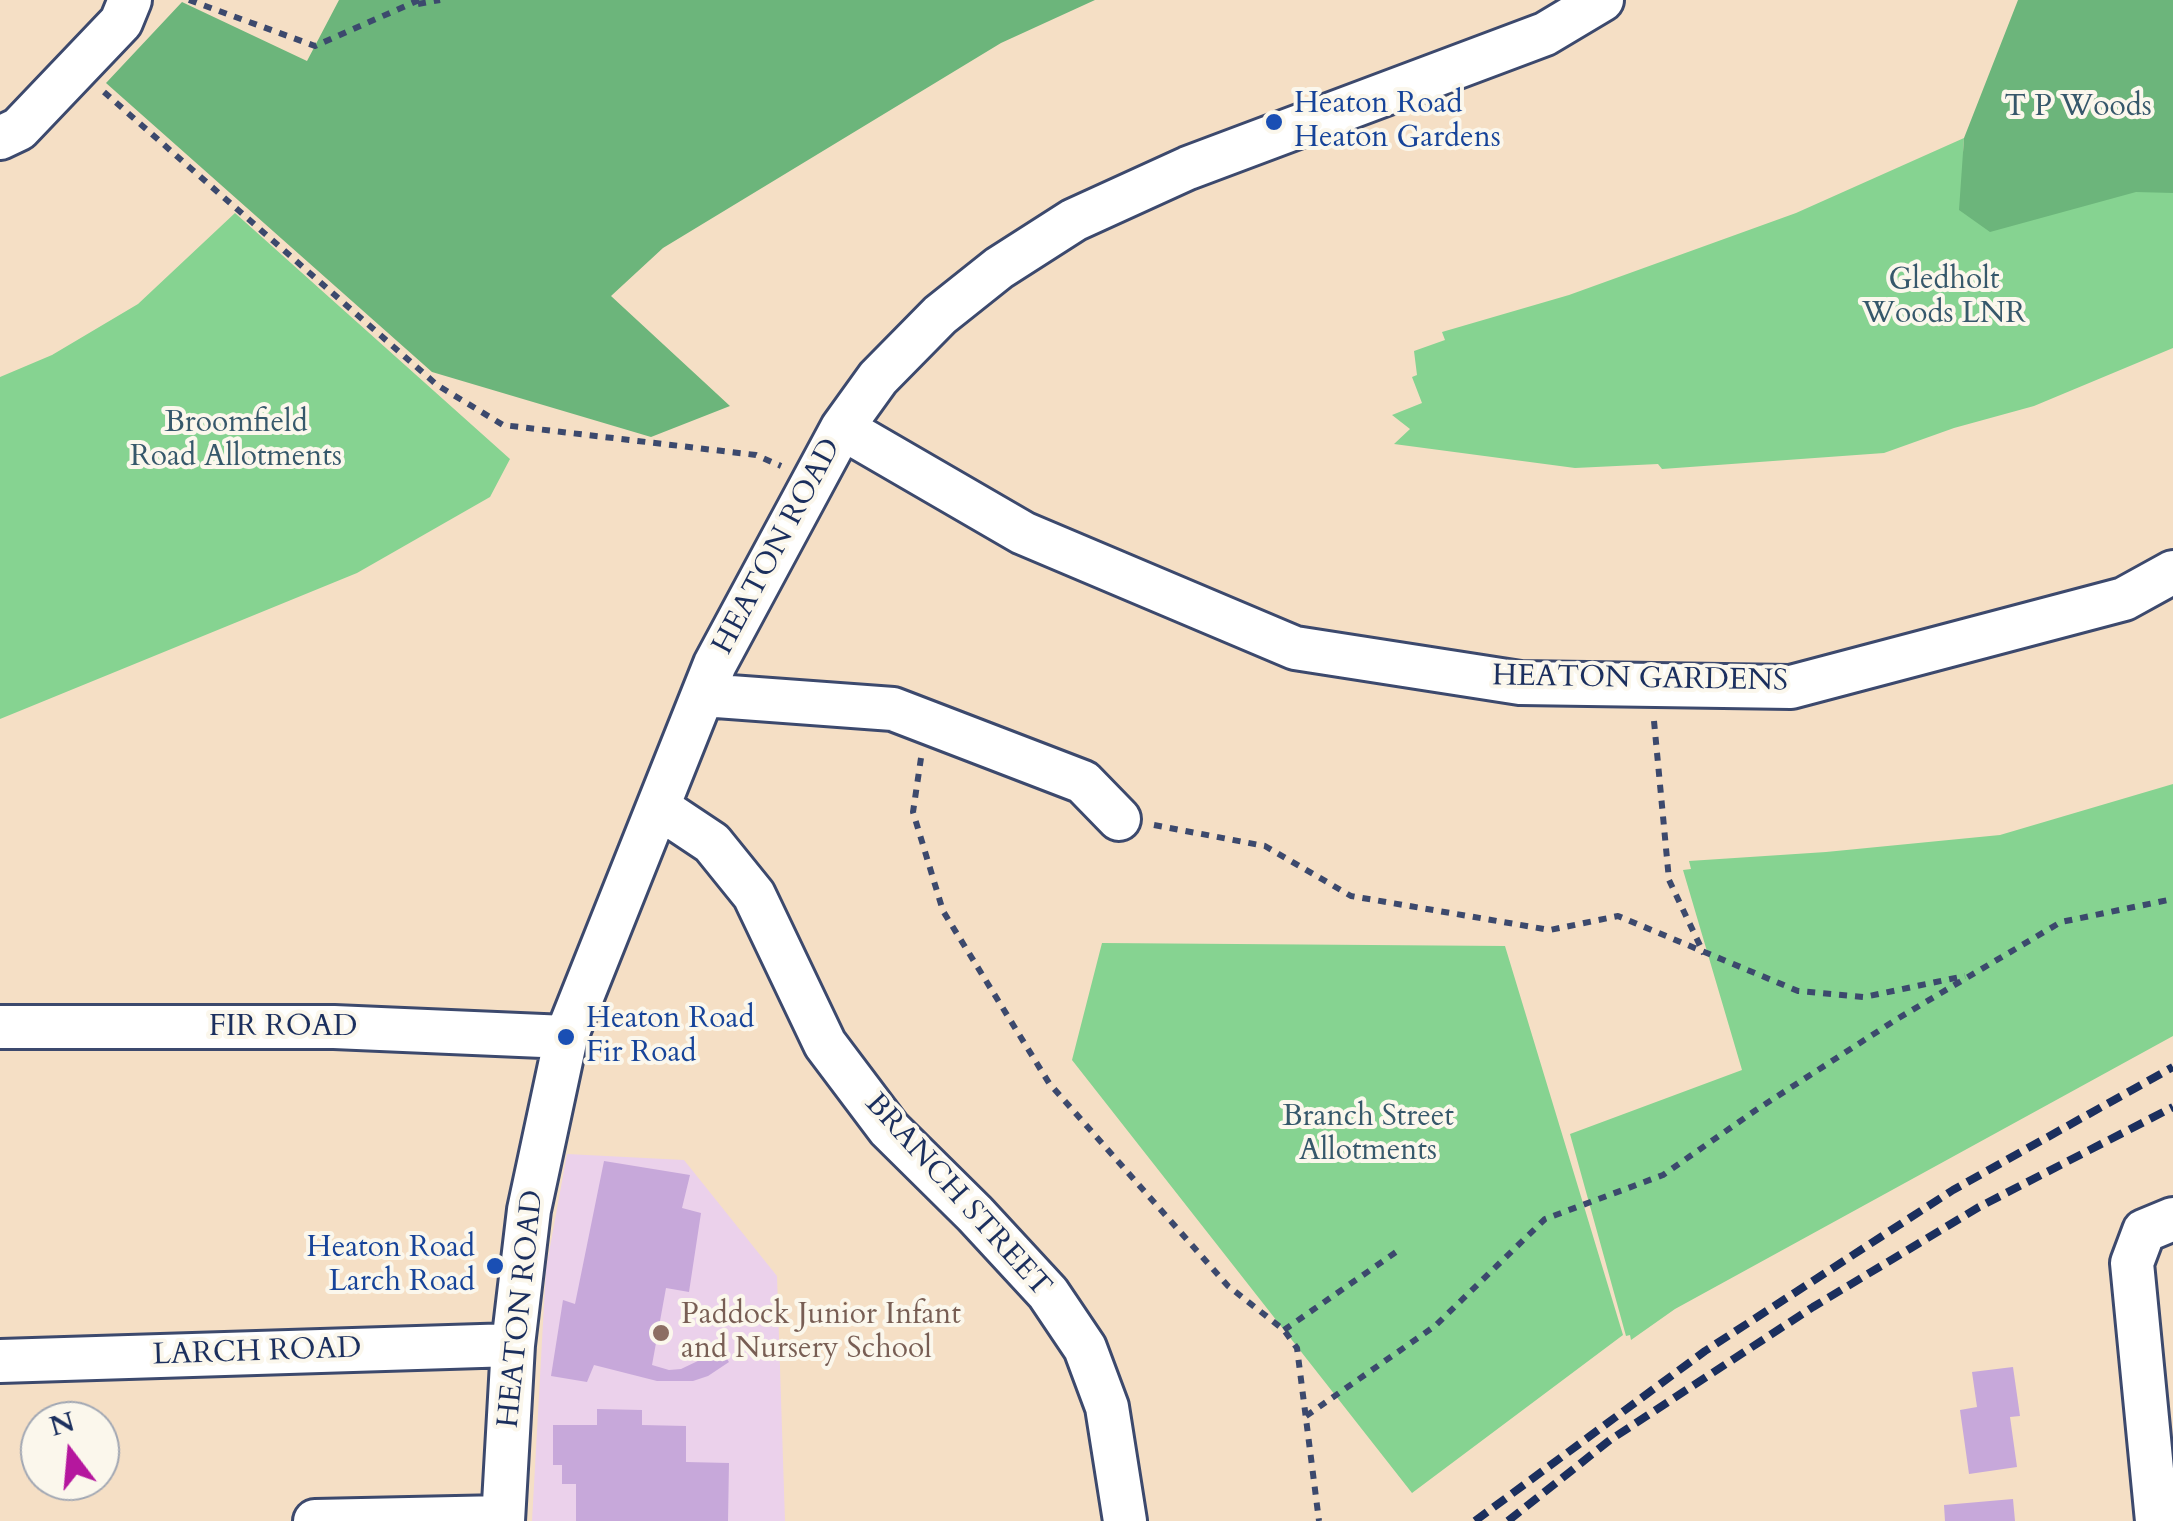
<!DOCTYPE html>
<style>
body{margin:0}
#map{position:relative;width:2173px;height:1521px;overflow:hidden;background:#f5dfc5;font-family:Cardo,serif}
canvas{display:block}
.north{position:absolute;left:20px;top:1401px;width:100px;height:100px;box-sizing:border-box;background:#fbf7ec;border:2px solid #a1a7b3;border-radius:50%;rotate:344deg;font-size:28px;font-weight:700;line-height:40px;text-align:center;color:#1b2f5e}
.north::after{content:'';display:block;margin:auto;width:35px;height:45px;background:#b5179e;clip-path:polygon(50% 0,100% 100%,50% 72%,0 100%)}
</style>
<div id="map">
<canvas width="2173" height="1521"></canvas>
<div class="north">N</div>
</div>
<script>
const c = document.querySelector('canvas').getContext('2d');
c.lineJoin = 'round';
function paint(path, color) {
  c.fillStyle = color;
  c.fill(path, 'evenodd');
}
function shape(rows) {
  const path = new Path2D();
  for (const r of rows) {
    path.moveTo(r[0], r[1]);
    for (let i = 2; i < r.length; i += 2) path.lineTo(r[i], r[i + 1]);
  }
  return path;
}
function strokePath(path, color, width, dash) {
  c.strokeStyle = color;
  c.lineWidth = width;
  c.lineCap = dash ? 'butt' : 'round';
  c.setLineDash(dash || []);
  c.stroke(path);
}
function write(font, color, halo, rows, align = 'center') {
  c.font = font + ' Cardo,serif';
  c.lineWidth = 8;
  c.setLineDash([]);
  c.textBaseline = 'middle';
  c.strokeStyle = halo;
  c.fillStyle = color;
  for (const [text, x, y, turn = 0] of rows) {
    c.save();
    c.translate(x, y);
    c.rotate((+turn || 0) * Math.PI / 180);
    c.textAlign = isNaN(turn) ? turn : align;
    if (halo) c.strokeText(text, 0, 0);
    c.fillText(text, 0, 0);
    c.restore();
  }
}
paint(shape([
 [567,1154,684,1160,777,1276,785,1521,532,1521,546,1269]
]), '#ebd1eb');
paint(shape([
 [2173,0,2173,348,2034,406,1954,428,1884,453,1662,469,1658,464,1575,468,1394,444,1410,429,1392,415,1422,403,1412,377,1417,375,1414,351,1445,340,1442,332,1569,295,1796,213,1964,138,1963,152],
 [235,213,510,459,490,497,357,573,0,719,0,377,52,355,138,304],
 [2173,784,2173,1036,1675,1309,1631,1340,1630,1335,1626,1336,1570,1134,1742,1070,1683,870,1691,869,1689,861,1826,852,2000,835],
 [1102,943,1505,946,1623,1335,1412,1493,1072,1060]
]), '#86d391');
paint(shape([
 [339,0,1095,0,1001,43,663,248,611,296,730,406,651,437,432,372,106,83,182,2,307,61],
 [2018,0,2173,0,2173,193,2136,192,1990,232,1959,210,1964,138]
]), '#6cb57b');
paint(shape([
 [604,1161,690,1175,682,1208,701,1213,689,1292,666,1288,652,1365,669,1370,681,1369,721,1350,729,1362,708,1376,693,1381,657,1381,594,1365,587,1382,551,1376,563,1300,575,1304],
 [2013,1367,2020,1416,2010,1417,2017,1467,1969,1474,1960,1410,1977,1407,1972,1372],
 [597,1409,642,1410,642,1425,686,1426,686,1462,729,1463,728,1521,576,1521,576,1484,562,1484,562,1465,553,1465,553,1425,597,1425],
 [2013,1499,2015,1521,1945,1521,1944,1505]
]), '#c7a8da');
const minor = shape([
 [0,138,19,129,121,22,130,0],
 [842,428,1023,533,1295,648,1520,683,1791,687,2124,599,2173,572],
 [703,695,893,709,1083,782,1119,819],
 [658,807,712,843,754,895,825,1044,889,1129,975,1214,1048,1293,1085,1348,1107,1407,1125,1521],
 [0,1027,334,1027,566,1037],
 [0,1361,513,1345],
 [315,1521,503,1517],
 [503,1521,513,1345,529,1210,566,1037,715,664,842,428,878,378,940,315,999,268,1074,220,1188,168,1545,34,1602,0],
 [2157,1521,2132,1263,2144,1231,2173,1219]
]);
strokePath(minor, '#3c496d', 48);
strokePath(shape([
 [189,0,315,46,419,0],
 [418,4,440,0],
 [104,92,437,385,503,425,756,455,781,466],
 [1654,721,1669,880,1704,954],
 [921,758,913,812,943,911,1049,1083,1228,1286,1284,1330,1297,1348,1319,1521],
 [1154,825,1265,846,1351,896,1550,930,1618,916,1798,991,1864,997,1965,976],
 [1284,1330,1399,1250],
 [1306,1416,1435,1326,1545,1219,1663,1175,1756,1110,1897,1019,2061,922,2173,899]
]), '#3c496d', 6, [8, 8]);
strokePath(minor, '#fff', 42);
strokePath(shape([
 [1475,1521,1705,1351,1953,1190,2173,1067],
 [1508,1521,1610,1440,1813,1307,1979,1207,2173,1107]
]), '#1b2f5e', 8, [15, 8]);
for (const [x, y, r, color] of [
 [1274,122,10,"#1a4fb4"],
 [566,1037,10,"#1a4fb4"],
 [495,1266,10,"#1a4fb4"],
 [661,1333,10,"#8d6e63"]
]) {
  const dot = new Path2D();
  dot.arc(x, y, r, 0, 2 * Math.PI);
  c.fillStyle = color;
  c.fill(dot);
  strokePath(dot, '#fbf7ec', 4);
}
write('30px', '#164399', '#fbf7ec', [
 ["Heaton Road",1294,105],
 ["Heaton Gardens",1294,139],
 ["Heaton Road",586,1020],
 ["Fir Road",586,1054],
 ["Heaton Road",475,1249,"right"],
 ["Larch Road",475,1283,"right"]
], 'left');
write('30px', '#36586b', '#fbf7ec', [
 ["T P Woods",2078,108],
 ["Gledholt",1944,281],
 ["Woods LNR",1944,315],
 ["Broomfield",236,424],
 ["Road Allotments",236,458],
 ["Branch Street",1368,1118],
 ["Allotments",1368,1152]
]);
write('30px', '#1b2f5e', '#fbf7ec', [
 ["HEATON ROAD",778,547,-62],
 ["HEATON GARDENS",1640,680,1],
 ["FIR ROAD",283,1028],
 ["BRANCH STREET",957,1196,48],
 ["HEATON ROAD",522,1309,-84],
 ["LARCH ROAD",257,1353,-2]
]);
write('30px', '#785e54', '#fbf7ec', [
 ["Paddock Junior Infant",681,1316],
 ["and Nursery School",681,1350]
], 'left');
</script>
